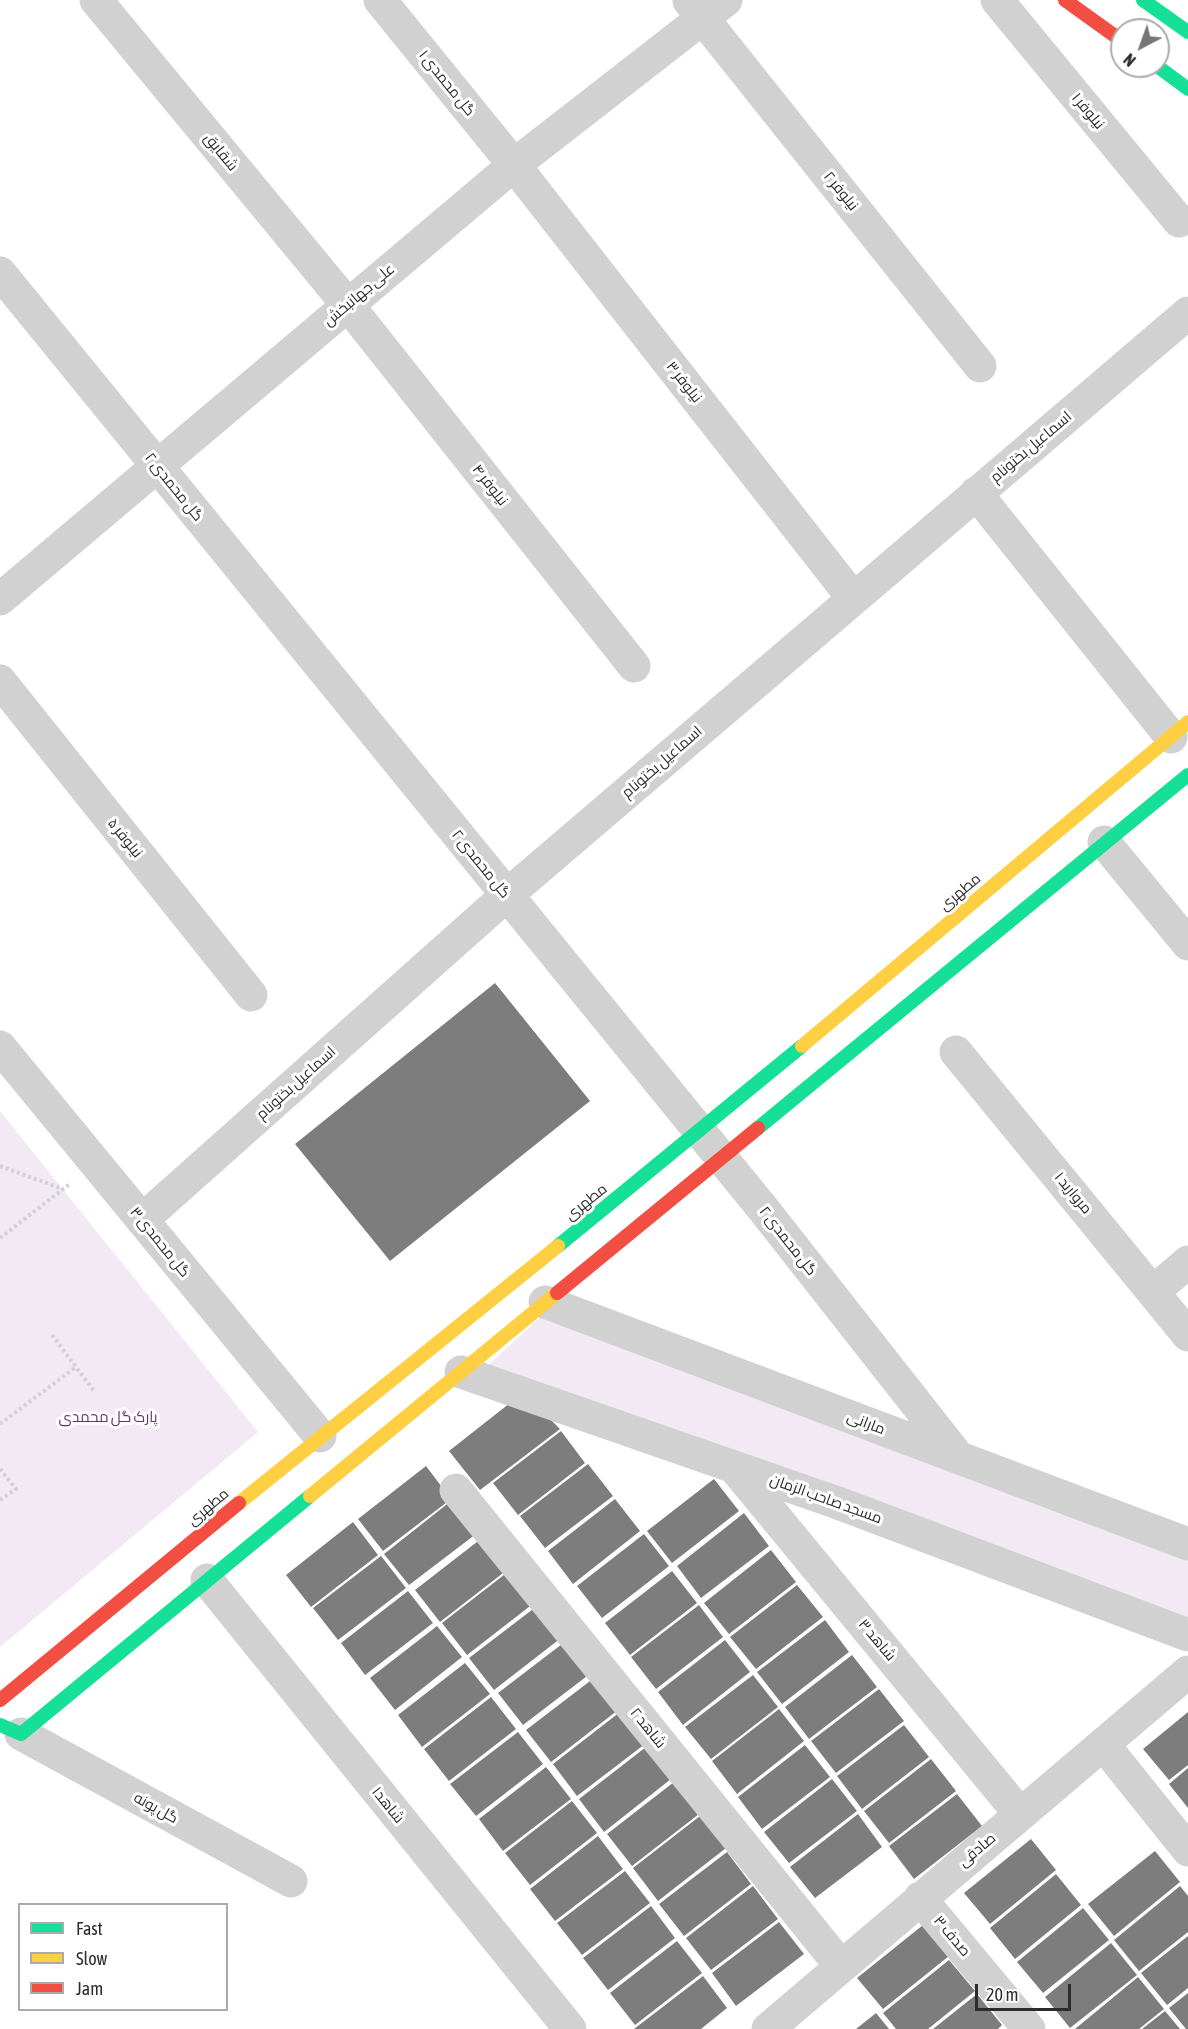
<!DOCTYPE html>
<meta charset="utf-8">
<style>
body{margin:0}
#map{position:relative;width:1188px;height:2029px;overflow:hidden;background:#fff;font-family:"Asap Condensed",sans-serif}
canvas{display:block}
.legend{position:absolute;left:18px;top:1903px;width:210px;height:108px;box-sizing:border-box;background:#fff;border:2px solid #ababab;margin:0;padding:8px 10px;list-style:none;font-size:18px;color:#2c2c2c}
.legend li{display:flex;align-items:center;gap:12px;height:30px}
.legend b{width:30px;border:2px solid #ababab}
.north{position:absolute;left:1110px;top:18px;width:60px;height:60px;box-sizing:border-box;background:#fff;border:2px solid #ababab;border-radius:50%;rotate:221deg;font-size:16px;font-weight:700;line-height:24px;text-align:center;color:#2c2c2c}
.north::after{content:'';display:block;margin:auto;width:21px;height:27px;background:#767676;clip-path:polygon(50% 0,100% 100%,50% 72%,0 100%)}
.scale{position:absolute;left:975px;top:1984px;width:96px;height:27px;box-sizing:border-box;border:3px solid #2c2c2c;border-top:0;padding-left:8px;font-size:18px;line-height:21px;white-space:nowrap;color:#2c2c2c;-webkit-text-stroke:4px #fff;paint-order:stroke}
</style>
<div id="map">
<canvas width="1188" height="2029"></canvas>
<ul class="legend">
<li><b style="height:8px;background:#16e098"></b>Fast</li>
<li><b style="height:8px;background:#ffcf43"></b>Slow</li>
<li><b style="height:8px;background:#f24e42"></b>Jam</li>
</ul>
<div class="north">N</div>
<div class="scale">20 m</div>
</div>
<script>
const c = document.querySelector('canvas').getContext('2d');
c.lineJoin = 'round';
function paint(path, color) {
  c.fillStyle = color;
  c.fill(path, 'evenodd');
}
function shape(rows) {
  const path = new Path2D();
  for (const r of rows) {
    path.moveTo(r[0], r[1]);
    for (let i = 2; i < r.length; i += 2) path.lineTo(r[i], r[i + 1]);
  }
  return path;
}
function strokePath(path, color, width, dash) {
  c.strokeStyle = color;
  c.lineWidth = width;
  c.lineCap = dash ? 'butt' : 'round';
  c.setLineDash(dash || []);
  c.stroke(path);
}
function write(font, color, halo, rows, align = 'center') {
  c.font = font + ' "Asap Condensed",Cairo,sans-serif';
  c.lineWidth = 6;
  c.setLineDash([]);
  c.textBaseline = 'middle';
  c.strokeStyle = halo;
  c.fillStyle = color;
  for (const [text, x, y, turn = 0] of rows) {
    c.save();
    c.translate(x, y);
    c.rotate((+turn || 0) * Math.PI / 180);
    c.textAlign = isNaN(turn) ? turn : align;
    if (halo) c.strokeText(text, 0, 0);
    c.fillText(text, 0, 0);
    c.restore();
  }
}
paint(shape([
 [0,1111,258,1432,0,1647],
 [548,1310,1188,1555,1188,1623,483,1370]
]), '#f2e9f4');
paint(shape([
 [495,983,590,1101,390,1261,295,1144],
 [510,1403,550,1419,560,1429,480,1490,449,1451],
 [561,1431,585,1463,518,1515,493,1483],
 [588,1464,613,1496,545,1548,520,1516],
 [426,1466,451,1499,383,1551,358,1519],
 [714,1479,739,1511,672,1563,647,1531],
 [615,1499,640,1531,573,1584,548,1551],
 [451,1501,476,1534,409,1585,384,1554],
 [744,1513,769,1546,701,1598,677,1566],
 [353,1522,378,1555,311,1607,286,1575],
 [644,1534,669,1566,602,1618,577,1586],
 [482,1538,507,1570,440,1622,415,1590],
 [771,1550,796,1582,729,1634,704,1603],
 [381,1556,406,1588,338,1640,313,1608],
 [509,1571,534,1603,467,1655,442,1623],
 [672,1571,697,1603,630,1655,605,1623],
 [797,1585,823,1617,756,1669,730,1637],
 [408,1591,433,1623,365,1675,341,1643],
 [699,1605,723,1637,656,1689,631,1657],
 [537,1606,561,1638,494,1690,469,1658],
 [825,1620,849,1652,782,1704,757,1672],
 [437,1626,462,1657,395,1710,370,1678],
 [725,1640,750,1672,683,1725,658,1692],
 [566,1641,591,1673,523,1725,498,1693],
 [852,1655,877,1687,809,1739,785,1707],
 [465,1663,490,1694,422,1747,398,1715],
 [753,1675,778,1707,711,1759,685,1727],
 [594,1678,618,1710,551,1762,526,1730],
 [879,1689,904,1721,836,1773,811,1741],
 [491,1697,516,1729,449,1781,424,1749],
 [779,1709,804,1741,737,1794,712,1761],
 [620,1712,645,1744,577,1796,553,1764],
 [1188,1712,1188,1765,1169,1780,1143,1749],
 [904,1725,929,1757,862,1809,837,1776],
 [518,1732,543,1764,476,1816,450,1784],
 [805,1745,830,1777,762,1829,738,1797],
 [646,1747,671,1779,604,1832,579,1799],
 [931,1759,956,1791,889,1843,864,1811],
 [546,1767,571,1799,503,1851,479,1819],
 [1188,1768,1188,1808,1169,1784],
 [832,1779,857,1811,789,1863,764,1832],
 [674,1782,699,1814,632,1866,607,1834],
 [957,1794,982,1826,914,1879,889,1846],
 [572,1801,597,1833,530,1885,505,1853],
 [858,1814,882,1847,815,1898,790,1867],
 [700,1816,726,1848,658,1901,633,1868],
 [598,1836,623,1869,555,1921,530,1889],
 [1031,1839,1056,1870,990,1924,964,1893],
 [1155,1851,1180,1882,1114,1936,1088,1904],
 [727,1852,751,1884,684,1936,659,1904],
 [625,1871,650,1903,582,1955,557,1923],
 [1056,1874,1081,1905,1015,1959,990,1928],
 [753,1886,778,1919,711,1970,686,1938],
 [1180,1886,1188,1896,1188,1932,1139,1971,1114,1940],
 [651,1906,675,1938,608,1990,583,1958],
 [1083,1908,1109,1940,1043,1993,1017,1962],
 [779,1922,804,1954,736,2006,712,1973],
 [923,1925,949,1956,883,2009,857,1978],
 [1188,1936,1188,1988,1167,2005,1141,1973],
 [677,1941,702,1973,635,2025,610,1993],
 [1111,1943,1137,1975,1070,2028,1045,1997],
 [949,1960,975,1991,928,2029,896,2029,883,2013],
 [703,1976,727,2008,701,2029,634,2029],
 [1138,1977,1164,2009,1139,2029,1075,2029],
 [1188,1993,1188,2029,1186,2029,1169,2008],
 [977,1994,1002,2025,998,2029,933,2029],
 [1165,2011,1180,2029,1142,2029],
 [876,2013,889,2029,856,2029]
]), '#7d7d7d');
strokePath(shape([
 [0,1166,63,1189],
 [0,1238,71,1183],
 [52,1335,94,1391],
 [0,1424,76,1367],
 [0,1469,16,1489,0,1500]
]), '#d1d1d1', 4, [3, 3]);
strokePath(shape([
 [96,0,347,304,634,666],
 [380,0,514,165,853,598],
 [997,0,1179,221],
 [689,1,980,366],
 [0,273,764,1210,959,1458],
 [976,493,1171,737],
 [0,599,514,165,726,0],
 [0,681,251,995],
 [1104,842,1188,944],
 [0,1047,320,1436],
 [956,1052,1188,1335],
 [142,1220,507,895,1188,313],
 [1154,1291,1188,1262],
 [545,1302,1188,1544],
 [461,1372,838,1503,1188,1635],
 [734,1467,1020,1814],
 [456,1490,840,1965],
 [207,1580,570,2029],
 [21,1734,291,1881],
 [1103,1744,1188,1850],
 [920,1898,1029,2029],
 [768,2029,1188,1672]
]), '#d1d1d1', 33);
strokePath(shape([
 [1143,0,1188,32],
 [1157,66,1188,89],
 [758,1128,1188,775],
 [558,1246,802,1046],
 [0,1725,21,1734,310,1496]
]), '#16e098', 14);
strokePath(shape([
 [802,1046,1188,722],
 [310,1496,557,1293],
 [239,1503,558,1246]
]), '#ffcf43', 14);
strokePath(shape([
 [1065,0,1122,41],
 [557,1293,758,1128],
 [0,1700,239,1503]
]), '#f24e42', 14);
write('15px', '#2c2c2c', '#fff', [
 ["گل محمدی ۱",447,83,51],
 ["نیلوفر ۱",1088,111,50],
 ["شقایق",221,152,51],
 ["نیلوفر ۲",841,191,51],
 ["علی جهانبخش",359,295,-40],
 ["نیلوفر ۳",684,382,52],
 ["اسماعیل بختونام",1031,447,-40],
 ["نیلوفر ۴",490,485,52],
 ["گل محمدی ۲",174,487,51],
 ["اسماعیل بختونام",662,762,-41],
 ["نیلوفر ۵",125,838,51],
 ["گل محمدی ۲",481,864,51],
 ["مطهری",960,892,-40],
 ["اسماعیل بختونام",296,1083,-42],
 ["مروارید ۱",1073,1193,50],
 ["مطهری",586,1202,-39],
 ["گل محمدی ۲",788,1241,52],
 ["گل محمدی ۳",160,1242,51],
 ["مارانی",866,1423,21],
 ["مسجد صاحب الزمان",826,1499,20],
 ["مطهری",208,1507,-40],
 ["شاهد ۳",877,1640,50],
 ["شاهد ۲",648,1728,51],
 ["شاهد۱",388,1805,51],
 ["گل پونه",156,1808,29],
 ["صادقی",977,1850,-40],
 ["صدف ۳",952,1936,50]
]);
write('15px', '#64356b', '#fff', [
 ["پارک گل محمدی",108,1417]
]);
</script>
